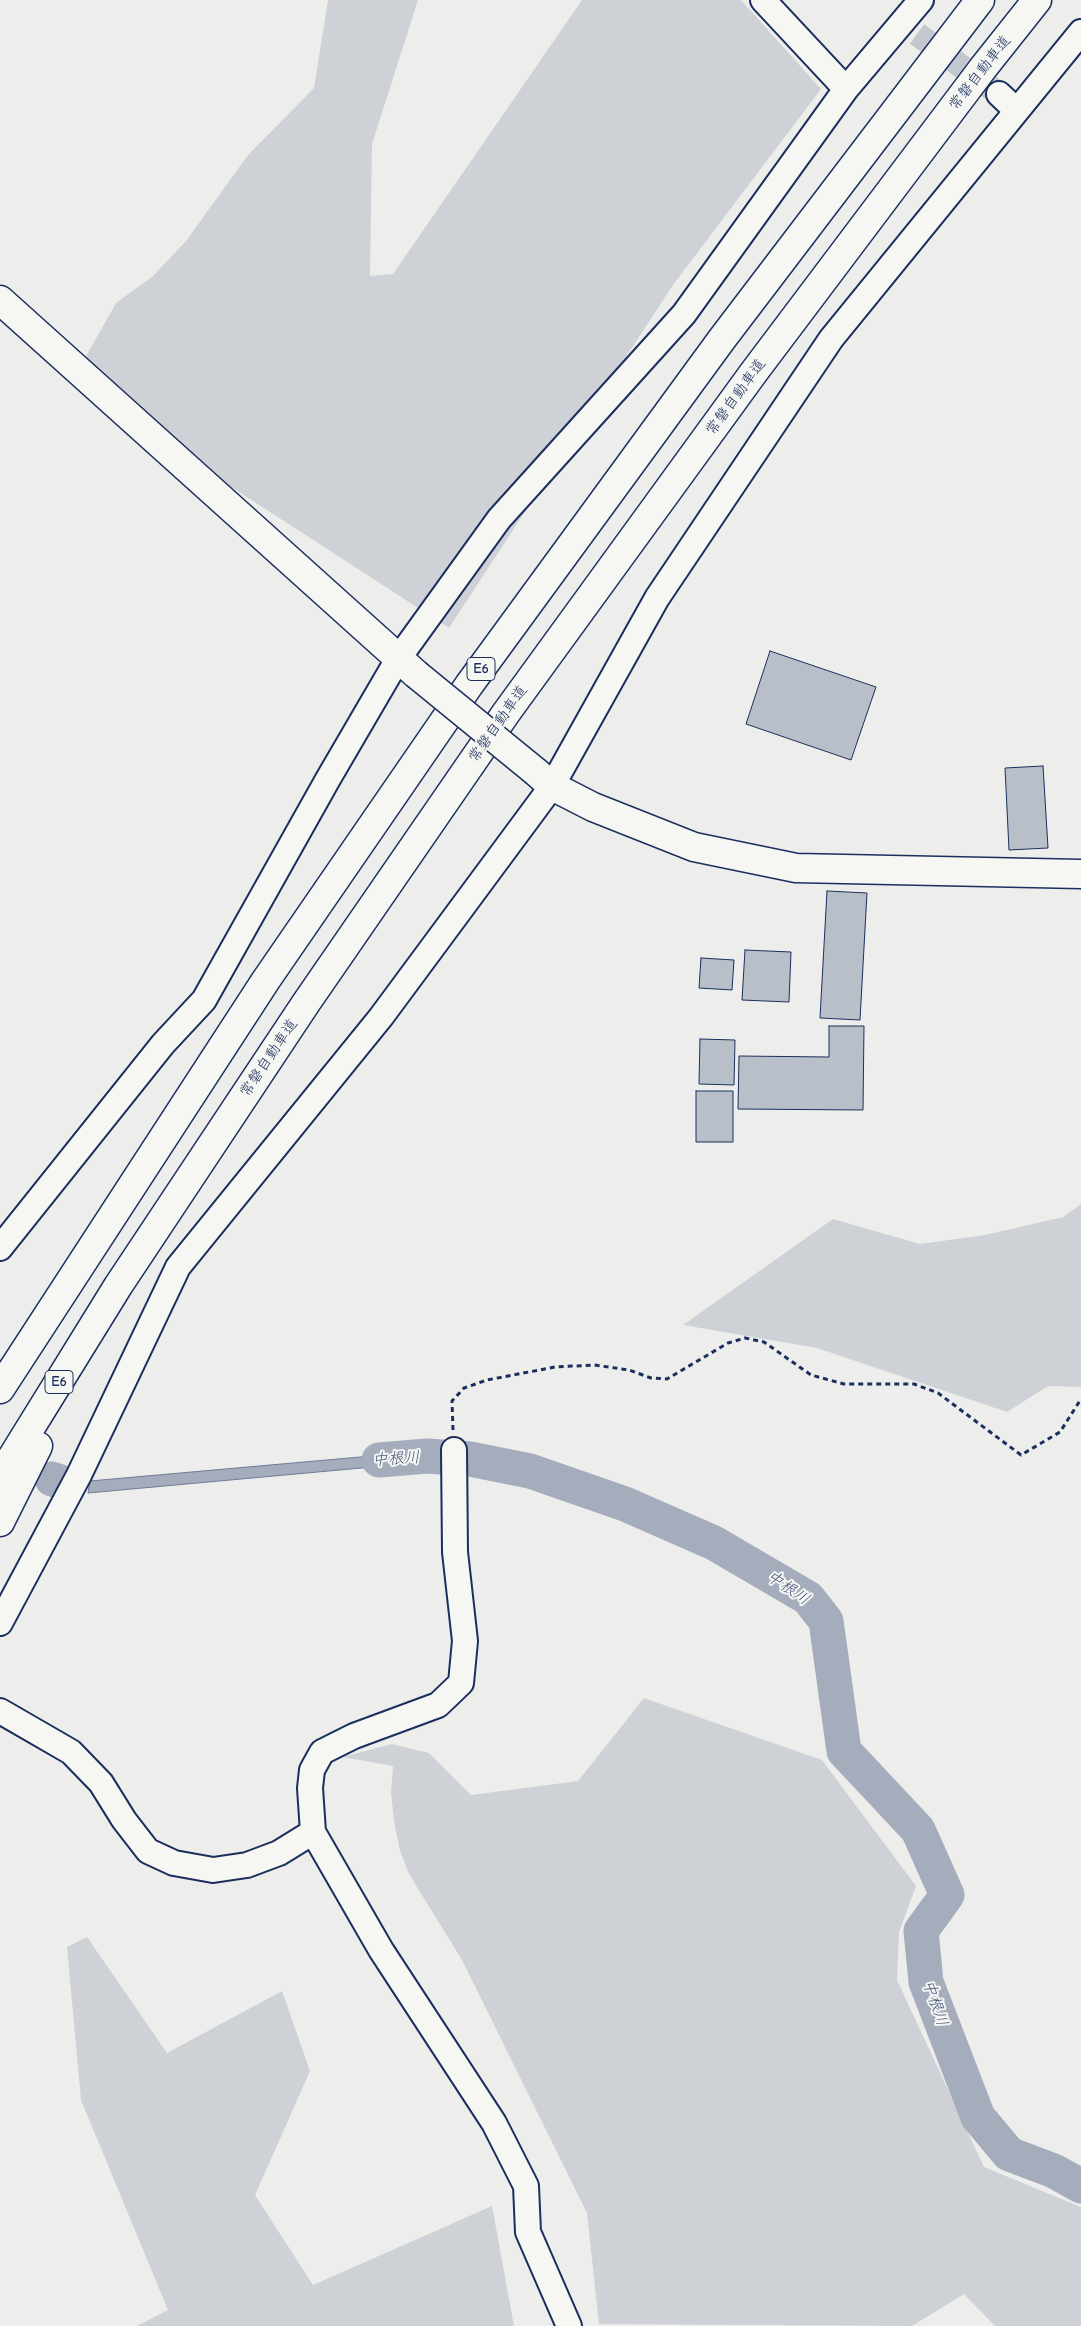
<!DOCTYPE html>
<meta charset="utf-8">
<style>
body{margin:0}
canvas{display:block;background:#edeeec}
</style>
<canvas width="1081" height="2326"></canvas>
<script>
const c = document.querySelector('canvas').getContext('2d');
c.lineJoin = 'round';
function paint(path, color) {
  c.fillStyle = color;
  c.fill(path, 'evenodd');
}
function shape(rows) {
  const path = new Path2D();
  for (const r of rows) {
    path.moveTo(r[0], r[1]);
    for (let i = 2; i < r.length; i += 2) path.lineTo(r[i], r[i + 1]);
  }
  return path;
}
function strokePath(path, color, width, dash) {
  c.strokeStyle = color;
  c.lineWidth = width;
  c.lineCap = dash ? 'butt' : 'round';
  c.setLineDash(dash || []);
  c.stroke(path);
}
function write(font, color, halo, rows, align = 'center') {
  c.font = font + ' "Comic Neue","Klee One",sans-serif';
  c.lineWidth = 4;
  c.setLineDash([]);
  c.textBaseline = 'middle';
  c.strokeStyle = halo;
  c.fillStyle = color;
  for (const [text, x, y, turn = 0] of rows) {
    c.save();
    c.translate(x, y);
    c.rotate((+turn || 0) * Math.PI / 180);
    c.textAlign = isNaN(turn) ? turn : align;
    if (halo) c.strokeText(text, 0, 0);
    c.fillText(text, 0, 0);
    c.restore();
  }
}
paint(shape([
 [328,0,418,0,372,144,370,276,393,274,582,0,741,0,821,89,673,285,449,628,71,383,116,303,153,276,186,241,248,155,314,88],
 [1081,1204,1081,1387,1048,1386,1007,1412,817,1348,683,1325,833,1219,920,1244,985,1235,1063,1217],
 [644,1698,822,1760,916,1886,899,1932,897,1980,984,2167,1081,2207,1081,2326,995,2326,964,2294,912,2326,599,2324,587,2213,462,1960,409,1874,400,1851,394,1821,391,1792,393,1766,343,1757,392,1744,429,1753,471,1795,578,1781],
 [87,1937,167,2053,282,1991,310,2071,255,2195,313,2285,492,2206,514,2326,137,2326,168,2310,81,2100,67,1947]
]), '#ced2d7');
const water = shape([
 [428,1451,427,1462,88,1493,90,1481,428,1451]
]);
paint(water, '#a5acbc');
strokePath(water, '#6e7a96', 1);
strokePath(shape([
 [379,1460,427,1456,470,1459,530,1471,625,1504,714,1543,808,1598,826,1621,844,1751,918,1830,947,1895,921,1931,926,1982,978,2117,1009,2154,1054,2171,1081,2186],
 [52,1479,61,1482]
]), '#a5acbc', 35);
const building = shape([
 [770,651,876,687,851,760,746,724,770,651],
 [1043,766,1048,848,1009,850,1005,768,1043,766],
 [827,891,867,893,860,1020,820,1018,827,891],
 [745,950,791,952,789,1002,742,1000,745,950],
 [701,958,734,960,732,990,699,988,701,958],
 [829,1026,864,1026,863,1110,738,1109,739,1056,829,1057,829,1026],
 [700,1039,735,1040,734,1085,699,1084,700,1039],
 [696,1091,733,1091,733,1142,696,1142,696,1091]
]);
paint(building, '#b9bfc8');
strokePath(building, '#1b2f5e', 1);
strokePath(shape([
 [917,34,999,94]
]), '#c3c8d0', 24, [24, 12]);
const street = shape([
 [763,0,846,89],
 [999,94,1016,110],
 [0,1248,163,1044,204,1000,328,779,398,659,499,519,684,314,846,89,921,0],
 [454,1450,455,1552,465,1641,461,1683,438,1705,354,1736,322,1752,312,1770,310,1788,313,1832,381,1950,494,2123,526,2186,528,2232,569,2326],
 [0,1623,79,1475,178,1267,381,1017,552,786,657,598,831,339,1081,32],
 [0,1711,71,1752,101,1783,124,1820,148,1851,174,1863,213,1870,247,1865,279,1853,313,1832]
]);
const secondary = shape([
 [0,300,416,674],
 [536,772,552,786,593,807,694,847,796,868,1081,874]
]);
const highway = shape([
 [0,1389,266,980,469,685,722,339,980,0],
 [0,1477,118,1286,306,1003,506,713,754,372,983,68,1037,0],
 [0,1522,38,1446]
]);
strokePath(street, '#1b2f5e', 28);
strokePath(secondary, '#1b2f5e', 31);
strokePath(highway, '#1b2f5e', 31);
strokePath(shape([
 [453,1430,452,1401,464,1388,487,1380,555,1367,594,1365,629,1370,651,1378,667,1379,728,1343,745,1338,764,1342,811,1375,844,1384,914,1384,938,1393,1021,1455,1060,1432,1081,1399]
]), '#1b2f5e', 3, [5, 4]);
strokePath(street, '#f6f6f2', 24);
strokePath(secondary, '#f6f6f2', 28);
strokePath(highway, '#f6f6f2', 28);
const secondaryBridge = shape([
 [416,674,536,772]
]);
strokePath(secondaryBridge, '#1b2f5e', 31, []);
strokePath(secondaryBridge, '#f6f6f2', 28);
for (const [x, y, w] of [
 [481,669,28],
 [59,1382,28]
]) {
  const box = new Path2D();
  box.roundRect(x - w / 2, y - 11.5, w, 23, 4);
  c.fillStyle = '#f6f6f2';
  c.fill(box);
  strokePath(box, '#1b2f5e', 1);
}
write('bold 14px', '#1b2f5e', null, [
 ["E6",481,669],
 ["E6",59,1382]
]);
write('15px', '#1b2f5e', '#f6f6f2', [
 ["常磐自動車道",980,73,-52],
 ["常磐自動車道",736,397,-54],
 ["常磐自動車道",498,724,-55],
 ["常磐自動車道",269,1058,-56]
]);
write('italic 16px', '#44547a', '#f6f6f2', [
 ["中根川",396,1459,-4],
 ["中根川",788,1588,34],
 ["中根川",935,2003,71]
]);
</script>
